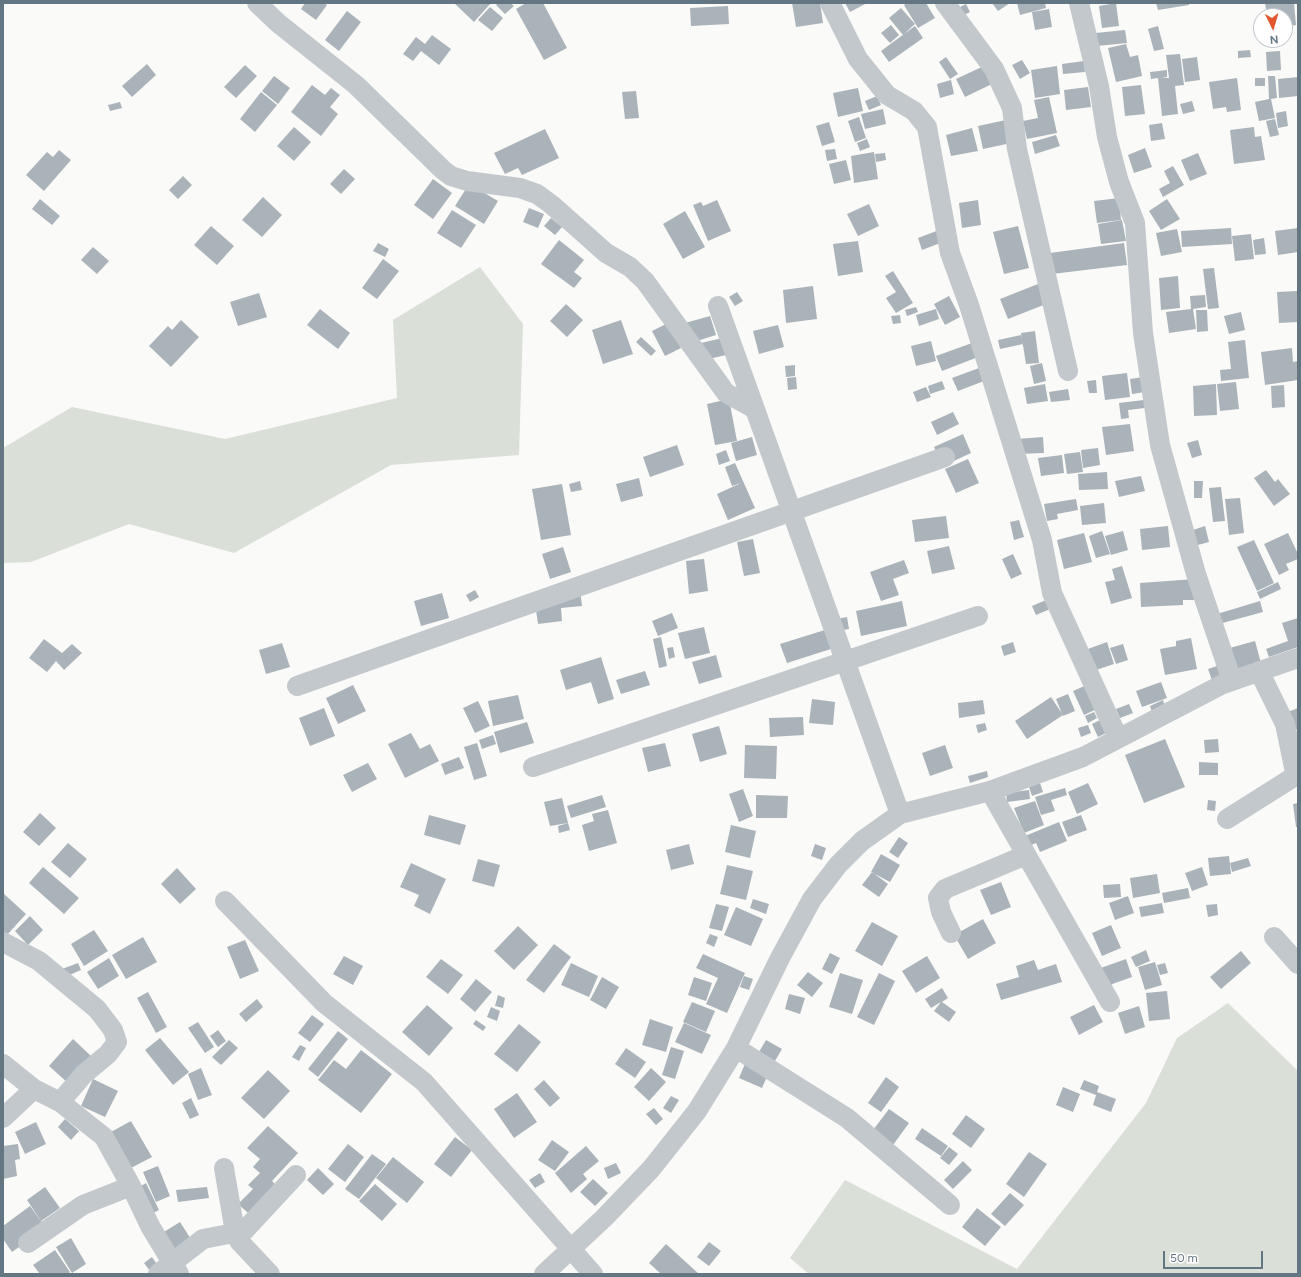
<!DOCTYPE html>
<style>
body{margin:0}
#map{position:relative;width:1301px;height:1277px;overflow:hidden;background:#fafaf8;font-family:Figtree,sans-serif}
canvas{display:block}
.frame{position:absolute;inset:0;border:4px solid #657683;pointer-events:none}
.north{position:absolute;left:1253px;top:8px;width:40px;height:40px;box-sizing:border-box;background:#fff;border:1px solid #c1c8cd;border-radius:50%;rotate:175deg;font-size:11px;font-weight:700;line-height:16px;text-align:center;color:#657683}
.north::after{content:'';display:block;margin:auto;width:14px;height:18px;background:#e4572e;clip-path:polygon(50% 0,100% 100%,50% 72%,0 100%)}
.scale{position:absolute;left:1163px;top:1251px;width:100px;height:18px;box-sizing:border-box;border:2px solid #657683;border-top:0;padding-left:5px;font-size:12px;line-height:14px;white-space:nowrap;color:#657683;-webkit-text-stroke:3px #fff;paint-order:stroke}
</style>
<div id="map">
<canvas width="1301" height="1277"></canvas>
<div class="frame"></div>
<div class="north">N</div>
<div class="scale">50 m</div>
</div>
<script>
const c = document.querySelector('canvas').getContext('2d');
c.lineJoin = 'round';
function paint(path, color) {
  c.fillStyle = color;
  c.fill(path, 'evenodd');
}
function shape(rows) {
  const path = new Path2D();
  for (const r of rows) {
    path.moveTo(r[0], r[1]);
    for (let i = 2; i < r.length; i += 2) path.lineTo(r[i], r[i + 1]);
  }
  return path;
}
function strokePath(path, color, width, dash) {
  c.strokeStyle = color;
  c.lineWidth = width;
  c.lineCap = dash ? 'butt' : 'round';
  c.setLineDash(dash || []);
  c.stroke(path);
}
paint(shape([
 [480,267,523,324,519,455,391,465,234,553,129,524,31,562,3,563,3,448,72,407,225,439,397,398,393,320],
 [1228,1003,1298,1071,1298,1274,809,1274,790,1258,845,1180,1017,1269,1146,1103,1177,1038]
]), '#dadfd7');
paint(shape([
 [305,3,324,3,327,5,316,20,301,9],
 [454,3,491,3,474,22],
 [498,3,510,3,514,6,505,14,496,5],
 [526,3,543,3,567,48,544,60,516,9],
 [792,3,820,3,823,23,796,27],
 [845,3,867,3,850,12],
 [907,3,926,3,935,18,918,28,904,5],
 [992,3,1010,3,998,11],
 [1017,3,1045,3,1046,8,1020,15],
 [1116,3,1119,26,1102,28,1099,6],
 [1156,3,1189,3,1189,5,1158,10],
 [1265,3,1294,3,1296,25,1285,27,1285,16,1267,16],
 [966,4,970,12,962,16,958,8],
 [728,6,729,24,691,26,690,8],
 [490,7,503,18,492,31,478,20],
 [901,8,915,24,903,35,889,18],
 [1049,9,1052,27,1035,30,1032,12],
 [347,11,361,22,339,51,325,40],
 [891,25,899,35,890,43,881,33],
 [915,26,923,38,889,62,881,51],
 [1158,26,1164,49,1154,51,1148,29],
 [1125,30,1127,43,1097,46,1096,33],
 [432,35,451,49,439,65,421,51,413,61,403,54,416,37,425,44],
 [1126,44,1130,57,1138,55,1142,76,1116,82,1108,48],
 [1250,50,1251,57,1238,58,1238,51],
 [1280,51,1281,70,1267,71,1266,52],
 [1180,54,1184,85,1175,86,1178,114,1162,116,1158,78,1151,79,1150,72,1167,70,1167,77,1162,78,1169,78,1166,55],
 [946,57,958,74,950,79,939,62],
 [1197,57,1200,80,1185,82,1182,59],
 [1022,60,1030,73,1020,79,1012,65],
 [1084,61,1085,72,1063,74,1062,64],
 [147,64,156,75,132,97,122,86],
 [245,65,257,76,236,98,224,87],
 [986,65,994,83,965,97,956,79],
 [1057,66,1060,94,1035,98,1031,70],
 [274,76,290,88,278,104,262,91],
 [1268,76,1275,76,1277,98,1271,99,1275,118,1259,121,1255,102,1269,99],
 [1298,77,1298,96,1279,98,1278,79],
 [1237,78,1241,110,1227,112,1226,107,1213,109,1209,82],
 [1255,78,1265,78,1265,86,1255,86],
 [951,80,954,94,940,98,937,84],
 [312,85,325,95,331,88,340,95,330,107,338,114,321,136,291,112],
 [1141,85,1145,114,1125,116,1122,87],
 [1088,87,1091,107,1066,110,1064,90],
 [858,88,863,111,838,117,833,93],
 [636,91,639,118,625,119,622,92],
 [261,92,277,105,255,132,240,119],
 [877,96,881,105,869,110,865,101],
 [1049,97,1057,133,1027,139,1023,121,1038,118,1034,100],
 [1192,101,1195,111,1183,114,1180,104],
 [120,102,122,108,110,111,108,105],
 [883,109,886,124,865,129,861,114],
 [1286,111,1288,126,1278,128,1276,113],
 [859,117,866,138,855,142,848,121],
 [1275,119,1279,135,1270,137,1266,121],
 [1006,120,1011,143,983,149,978,126],
 [829,122,835,142,822,146,816,126],
 [1162,123,1165,139,1151,141,1149,125],
 [294,127,311,142,294,161,277,146],
 [1254,127,1255,137,1261,136,1265,160,1234,164,1230,130],
 [972,128,978,151,951,156,946,135],
 [545,129,559,158,522,175,518,168,505,174,494,153],
 [1056,135,1060,146,1035,154,1032,142],
 [867,139,870,147,860,151,857,143],
 [1145,148,1152,167,1134,173,1128,155],
 [835,149,837,159,827,161,825,150],
 [59,150,71,160,44,191,26,175,47,152,53,157],
 [874,152,878,179,854,183,851,156],
 [885,153,886,160,876,162,875,154],
 [1198,153,1207,174,1190,181,1181,160],
 [846,160,851,180,834,184,829,164],
 [1173,166,1184,185,1163,197,1159,189,1170,183,1164,171],
 [344,169,355,179,341,194,330,184],
 [183,176,192,185,178,199,169,190],
 [433,179,452,193,433,219,414,205],
 [469,184,498,201,484,224,455,206],
 [263,197,282,215,262,237,242,220],
 [1119,198,1121,220,1097,223,1094,201],
 [40,199,60,216,52,225,32,209],
 [1167,199,1180,219,1161,230,1149,211],
 [717,200,731,231,708,241,693,205,701,202,703,206],
 [978,200,981,225,962,228,959,203],
 [869,204,879,226,858,236,847,214],
 [529,208,544,214,538,228,523,222],
 [452,210,476,225,461,248,437,233],
 [685,211,705,247,683,259,663,224],
 [551,218,562,227,555,235,544,226],
 [1122,220,1126,241,1101,244,1098,224],
 [211,226,234,246,217,265,194,245],
 [1018,226,1029,268,1004,274,993,232],
 [1231,228,1232,244,1182,247,1181,231],
 [1298,228,1298,252,1278,255,1275,231],
 [1177,229,1182,252,1161,256,1156,233],
 [939,230,943,242,922,250,918,238],
 [1251,234,1254,259,1235,261,1232,236],
 [1264,238,1266,254,1255,255,1253,240],
 [559,240,584,260,574,272,582,278,574,288,541,264],
 [858,241,863,272,838,276,833,244],
 [378,243,389,249,385,257,373,251],
 [1124,243,1127,265,1052,274,1050,253],
 [93,247,109,261,97,274,81,260],
 [383,259,399,271,377,299,362,288],
 [1214,268,1219,308,1208,309,1203,269],
 [893,271,913,303,896,313,886,298,896,292,885,276],
 [1178,276,1180,308,1161,310,1159,278],
 [1038,284,1046,304,1008,319,1000,299],
 [813,286,817,319,786,323,783,290],
 [1298,291,1298,322,1279,323,1277,292],
 [737,292,743,301,735,306,729,297],
 [259,293,267,317,238,326,230,302],
 [1205,295,1206,307,1193,309,1196,329,1169,333,1166,312,1191,309,1190,296],
 [949,296,960,317,945,325,934,304],
 [566,304,583,320,567,337,550,321],
 [916,307,918,312,907,316,905,310],
 [320,309,350,333,338,349,307,325],
 [936,309,939,319,919,326,916,315],
 [1196,310,1207,310,1208,331,1197,332],
 [1241,312,1245,330,1229,334,1224,316],
 [900,315,901,323,893,324,891,316],
 [710,316,716,335,684,345,678,325],
 [181,320,199,337,171,367,149,346,168,326,172,330],
 [621,320,633,354,603,364,592,330],
 [668,323,681,348,665,356,652,331],
 [778,325,784,347,759,354,753,331],
 [1035,331,1039,363,1026,364,1021,333],
 [1021,335,1023,344,1000,349,998,340],
 [641,337,656,351,651,356,636,342],
 [727,337,730,354,692,363,688,346],
 [1245,340,1249,378,1221,381,1220,370,1231,369,1228,342],
 [931,341,936,361,916,366,911,346],
 [972,343,978,357,942,371,936,356],
 [1292,348,1293,362,1298,361,1298,380,1265,385,1261,352],
 [1042,363,1046,381,1034,384,1030,366],
 [795,365,795,376,786,377,785,366],
 [979,368,984,381,958,391,952,378],
 [1127,373,1130,397,1105,400,1102,376],
 [796,377,797,389,788,390,787,378],
 [1143,377,1145,392,1132,394,1130,379],
 [1096,380,1097,393,1089,393,1087,381],
 [942,381,945,389,930,394,928,386],
 [1236,382,1239,409,1220,411,1217,384],
 [1045,384,1048,401,1027,404,1024,388],
 [1216,384,1217,415,1194,416,1193,386],
 [1284,385,1285,407,1272,408,1271,386],
 [926,387,931,397,917,402,913,392],
 [1068,389,1070,400,1051,402,1049,392],
 [729,399,737,441,715,445,707,404],
 [1144,400,1145,408,1128,410,1129,418,1121,419,1119,403],
 [953,412,959,424,937,435,931,422],
 [1130,424,1134,451,1106,455,1102,427],
 [963,434,971,453,943,466,934,447],
 [752,437,757,455,736,461,731,443],
 [1043,437,1044,453,1018,454,1017,439],
 [1198,440,1202,455,1192,458,1187,443],
 [677,445,684,465,650,477,643,457],
 [1098,448,1100,465,1083,468,1081,450],
 [726,450,730,461,719,465,716,454],
 [1080,452,1083,472,1067,474,1064,454],
 [1062,455,1064,473,1041,476,1038,458],
 [968,459,979,483,956,493,945,469],
 [735,463,755,508,728,520,717,494,741,483,732,486,725,467],
 [1266,470,1275,482,1278,479,1290,494,1274,506,1254,478],
 [1107,472,1108,489,1079,490,1078,474],
 [1141,476,1145,491,1119,497,1115,481],
 [639,478,643,496,621,502,616,484],
 [580,481,582,490,571,492,569,484],
 [1194,481,1203,481,1202,498,1194,498],
 [562,484,571,535,541,540,532,489],
 [1221,487,1225,521,1213,522,1209,488],
 [1240,498,1244,533,1229,535,1225,499],
 [1076,499,1078,510,1057,514,1058,519,1047,521,1044,504],
 [1104,503,1106,523,1082,525,1080,506],
 [946,516,949,538,915,542,912,520],
 [1019,520,1024,537,1014,540,1010,522],
 [1168,526,1170,547,1142,550,1140,529],
 [1205,526,1209,542,1194,546,1190,531],
 [1102,531,1110,554,1096,558,1089,536],
 [1123,531,1128,550,1111,555,1105,536],
 [1084,533,1092,562,1064,569,1057,540],
 [1288,533,1298,554,1298,559,1286,564,1289,570,1279,575,1264,544],
 [753,539,760,573,744,576,737,542],
 [1254,540,1274,583,1257,591,1237,547],
 [949,546,955,569,932,574,927,551],
 [563,547,571,572,550,579,542,554],
 [1013,554,1022,574,1011,579,1002,559],
 [704,559,708,591,689,594,686,561],
 [904,560,909,573,893,579,899,595,881,601,870,572],
 [1122,566,1132,598,1111,604,1105,582,1115,580,1112,569],
 [1195,579,1196,600,1183,600,1183,605,1141,607,1140,583],
 [1278,582,1281,589,1260,599,1257,592],
 [475,590,479,597,470,602,466,595],
 [580,590,582,606,561,608,562,621,538,624,535,603],
 [442,593,449,618,421,626,414,601],
 [1046,600,1050,609,1036,615,1032,606],
 [902,601,907,626,861,636,856,611],
 [1260,601,1263,612,1219,624,1217,614],
 [672,613,678,628,658,636,652,621],
 [847,617,849,629,838,631,836,619],
 [1298,618,1298,647,1269,657,1266,649,1288,641,1282,623],
 [704,627,710,653,685,659,678,633],
 [828,629,834,648,787,663,780,644],
 [661,637,667,666,659,668,653,639],
 [1191,638,1197,669,1165,675,1160,649,1176,646,1176,641],
 [44,639,62,653,72,644,82,653,64,670,56,661,47,672,29,658],
 [1255,641,1261,663,1231,670,1226,649],
 [1013,642,1016,652,1004,656,1001,646],
 [1107,642,1114,664,1096,670,1088,649],
 [282,643,290,667,266,674,259,650],
 [1123,644,1128,660,1116,664,1110,648],
 [673,647,675,657,669,659,667,648],
 [716,655,722,677,699,684,692,662],
 [601,657,614,699,598,704,591,682,566,690,560,670],
 [1217,666,1221,677,1212,680,1208,669],
 [645,671,650,685,621,694,616,680],
 [1161,682,1167,698,1142,707,1136,691],
 [1089,684,1099,708,1084,715,1073,691],
 [353,685,366,711,338,724,326,698],
 [1068,694,1075,711,1063,716,1056,699],
 [518,695,524,719,493,726,488,701],
 [1051,697,1063,715,1027,739,1015,721],
 [812,699,835,702,833,725,809,723],
 [983,700,985,714,959,718,958,703],
 [1163,700,1165,707,1152,712,1150,706],
 [478,701,490,726,475,733,463,708],
 [1129,704,1133,713,1120,718,1116,709],
 [324,708,335,736,310,746,299,718],
 [1298,708,1298,729,1294,730,1288,712],
 [1094,712,1097,718,1088,723,1085,716],
 [803,717,804,735,770,737,769,718],
 [1106,717,1112,730,1098,737,1092,724],
 [527,722,534,743,500,753,494,732],
 [985,723,987,730,978,733,976,725],
 [1088,725,1091,733,1081,737,1078,728],
 [719,726,727,754,700,762,692,734],
 [411,733,420,749,430,744,439,761,405,778,388,744],
 [493,735,496,744,482,749,479,740],
 [1165,739,1185,787,1144,803,1125,755],
 [1218,739,1219,752,1205,753,1204,740],
 [477,743,487,776,474,780,464,747],
 [665,743,671,766,648,772,642,748],
 [745,745,777,746,776,779,744,778],
 [945,745,953,768,930,776,922,753],
 [459,757,464,768,445,775,441,764],
 [1199,762,1218,763,1218,775,1199,775],
 [368,763,377,779,352,792,343,775],
 [987,771,988,777,970,783,968,776],
 [1040,783,1043,792,1032,796,1029,787],
 [1088,783,1098,804,1077,814,1068,792],
 [1065,788,1067,795,1051,800,1055,811,1041,815,1035,797],
 [743,789,753,816,739,822,729,794],
 [1029,790,1030,799,1007,802,1006,793],
 [602,795,606,807,571,818,567,806],
 [756,795,788,796,787,818,756,818],
 [562,798,568,823,550,826,544,802],
 [1208,800,1216,801,1215,811,1207,810],
 [1035,801,1044,825,1024,833,1014,808],
 [1298,803,1298,827,1296,827,1293,804],
 [608,810,617,843,589,851,582,825,594,821,592,814],
 [40,813,56,828,39,846,23,832],
 [429,815,466,825,460,845,424,835],
 [1081,815,1087,830,1068,837,1062,822],
 [1059,822,1067,841,1040,852,1036,843,1029,846,1025,836],
 [568,823,570,830,559,833,558,826],
 [731,825,756,831,750,858,725,852],
 [899,837,908,843,898,858,889,852],
 [68,843,87,859,70,878,51,862],
 [689,844,694,864,671,870,666,850],
 [815,844,826,848,822,860,811,856],
 [881,854,900,865,890,882,871,872],
 [1229,856,1231,874,1210,876,1208,858],
 [1248,858,1251,866,1232,872,1230,863],
 [478,859,500,865,494,887,472,881],
 [411,863,446,879,430,914,414,906,419,895,400,887],
 [727,865,753,871,746,900,720,894],
 [43,867,79,898,64,914,29,883],
 [1202,867,1208,885,1192,891,1185,873],
 [177,868,196,889,180,904,161,884],
 [872,872,888,884,879,897,862,885],
 [1157,874,1160,893,1133,898,1130,878],
 [1001,882,1011,907,991,915,980,890],
 [1120,884,1121,897,1104,898,1103,885],
 [1188,888,1190,898,1164,903,1162,893],
 [3,893,26,914,7,935,3,931],
 [1128,896,1134,913,1115,920,1109,903],
 [753,899,769,904,766,914,750,908],
 [1162,903,1164,913,1141,917,1139,907],
 [716,904,729,907,722,931,709,928],
 [1217,904,1218,915,1208,917,1206,905],
 [736,907,763,919,751,946,724,935],
 [30,916,43,930,28,945,15,931],
 [983,919,996,943,968,959,954,935],
 [872,922,898,936,882,966,855,951],
 [1111,925,1121,948,1102,956,1092,933],
 [518,926,538,945,514,970,494,951],
 [94,930,108,951,84,966,71,944],
 [710,934,718,937,714,947,706,943],
 [143,937,157,962,126,979,112,955],
 [245,940,259,971,240,979,227,947],
 [554,944,571,957,544,993,526,980],
 [1146,950,1150,961,1136,967,1131,957],
 [1241,951,1251,963,1221,989,1210,977],
 [830,953,840,958,832,974,822,969],
 [703,954,745,973,727,1013,706,1004,718,978,696,968],
 [344,956,363,966,353,985,333,974],
 [927,956,940,978,916,993,902,971],
 [109,958,119,976,98,989,87,972],
 [441,959,463,975,448,994,426,977],
 [1126,959,1132,977,1104,987,1098,969],
 [1034,960,1038,970,1056,964,1062,982,1001,1000,996,984,1019,977,1016,966],
 [1155,962,1162,985,1145,990,1138,967],
 [78,963,81,970,65,977,62,969],
 [571,963,598,976,589,997,561,985],
 [1165,963,1168,973,1160,975,1157,965],
 [808,972,823,983,812,997,797,985],
 [840,973,863,980,852,1014,829,1007],
 [879,973,895,981,874,1025,857,1017],
 [744,976,753,979,749,990,740,987],
 [602,977,619,987,606,1009,590,1000],
 [694,977,712,983,706,1001,688,995],
 [476,979,492,992,475,1012,460,999],
 [942,988,948,998,942,1002,956,1012,949,1022,934,1011,941,1002,931,1008,925,999],
 [1167,991,1170,1019,1149,1021,1146,993],
 [148,992,167,1027,156,1033,137,998],
 [789,994,805,998,800,1014,785,1009],
 [498,995,505,998,503,1008,495,1006],
 [257,999,263,1007,246,1022,239,1014],
 [692,1002,715,1011,706,1032,683,1022],
 [427,1005,453,1028,429,1056,402,1032],
 [1094,1005,1103,1022,1079,1035,1070,1017],
 [1139,1006,1145,1027,1125,1034,1118,1013],
 [491,1007,500,1011,497,1021,487,1017],
 [312,1015,324,1024,310,1042,298,1033],
 [650,1019,673,1027,666,1052,642,1045],
 [476,1020,486,1027,483,1031,473,1024],
 [198,1022,214,1047,205,1053,188,1028],
 [684,1023,711,1035,702,1054,675,1042],
 [519,1024,541,1042,517,1072,494,1054],
 [218,1030,226,1041,218,1047,210,1036],
 [338,1031,348,1039,318,1077,308,1069],
 [160,1038,189,1072,173,1085,145,1050],
 [73,1039,92,1057,68,1083,49,1066],
 [229,1040,238,1048,221,1065,212,1057],
 [766,1040,782,1049,775,1061,759,1052],
 [300,1045,306,1048,299,1061,292,1057],
 [671,1047,684,1051,675,1079,662,1075],
 [626,1048,646,1062,635,1078,615,1064],
 [361,1050,392,1074,361,1113,318,1080,334,1060,346,1069],
 [745,1064,768,1074,762,1088,739,1078],
 [201,1068,212,1095,198,1100,188,1074],
 [651,1068,666,1082,649,1101,634,1087],
 [268,1070,290,1091,264,1119,241,1098],
 [886,1077,899,1087,881,1112,868,1103],
 [93,1079,118,1091,105,1117,81,1106],
 [544,1080,560,1098,550,1107,534,1089],
 [1084,1080,1099,1086,1096,1095,1080,1089],
 [1063,1087,1080,1094,1073,1112,1056,1105],
 [1097,1092,1116,1099,1111,1112,1093,1105],
 [517,1093,537,1122,514,1138,494,1109],
 [671,1096,679,1100,671,1113,663,1108],
 [191,1098,199,1115,190,1119,182,1103],
 [654,1108,663,1119,656,1125,646,1114],
 [889,1109,909,1123,893,1145,873,1130],
 [966,1115,985,1129,971,1148,952,1134],
 [65,1119,79,1131,71,1140,58,1127],
 [131,1121,152,1157,129,1169,109,1133],
 [36,1122,46,1144,25,1154,15,1132],
 [268,1126,298,1153,272,1181,281,1190,255,1219,238,1204,253,1189,248,1185,260,1173,253,1167,260,1159,247,1148],
 [922,1128,948,1146,941,1156,915,1139],
 [455,1137,472,1150,451,1177,434,1164],
 [552,1140,569,1152,555,1171,538,1160],
 [18,1144,20,1159,15,1160,17,1176,3,1179,3,1146],
 [348,1144,364,1157,345,1182,328,1169],
 [586,1146,599,1161,583,1174,587,1179,571,1193,555,1173],
 [949,1147,958,1154,949,1165,940,1158],
 [1029,1152,1047,1164,1024,1197,1006,1184],
 [372,1154,386,1164,359,1199,345,1189],
 [393,1157,424,1182,407,1203,376,1178],
 [963,1161,972,1170,953,1189,944,1180],
 [616,1163,621,1173,608,1179,604,1168],
 [158,1166,170,1196,156,1202,143,1172],
 [318,1168,334,1184,323,1195,307,1180],
 [540,1173,545,1182,535,1188,529,1180],
 [593,1179,608,1193,595,1206,580,1192],
 [146,1183,159,1210,147,1216,134,1190],
 [375,1184,397,1204,382,1221,359,1201],
 [45,1187,60,1208,41,1221,27,1200],
 [207,1187,209,1198,178,1202,176,1190],
 [1010,1193,1024,1205,1005,1226,991,1214],
 [30,1206,46,1228,12,1252,3,1239,3,1226],
 [977,1208,1001,1227,985,1246,962,1227],
 [180,1222,194,1244,173,1257,159,1235],
 [71,1238,86,1264,72,1273,56,1247],
 [709,1242,721,1251,709,1266,697,1257],
 [666,1244,699,1274,661,1274,649,1263],
 [55,1250,70,1272,68,1274,40,1274,33,1265],
 [152,1257,158,1266,150,1271,144,1263]
]), '#aab3b9');
strokePath(shape([
 [257,3,278,23,356,85,443,170,451,176,467,181,520,188,537,194,552,205,606,253,630,267,645,281,726,393,755,409],
 [830,3,858,59,887,95,914,111,927,127,950,253,969,305,1042,540,1052,593,1118,738],
 [945,3,994,69,1012,108,1017,149,1068,371],
 [1079,3,1099,86,1107,137,1119,182,1135,223,1143,333,1160,445,1196,574,1232,681],
 [718,306,900,814],
 [297,686,945,457],
 [533,767,978,616],
 [990,791,1110,1002],
 [1227,819,1292,778,1295,772,1285,724,1259,671],
 [225,901,324,1003,424,1082,593,1274],
 [951,933,941,912,938,898,945,889,1026,855],
 [1274,937,1298,964],
 [3,942,39,961,97,1009,113,1030,117,1042,108,1054,84,1074,60,1102],
 [736,1048,847,1118,950,1205],
 [3,1064,34,1089,60,1102,104,1137,131,1186,150,1226,179,1274],
 [3,1118,34,1089],
 [224,1168,235,1232,239,1241,270,1274],
 [28,1243,83,1205,131,1186],
 [158,1274,203,1239,244,1231,296,1175],
 [544,1274,604,1218,651,1169,697,1111,736,1048,780,958,812,899,838,865,862,841,900,814,990,791,1083,757,1223,684,1298,658]
]), '#c3c8cc', 20);
</script>
